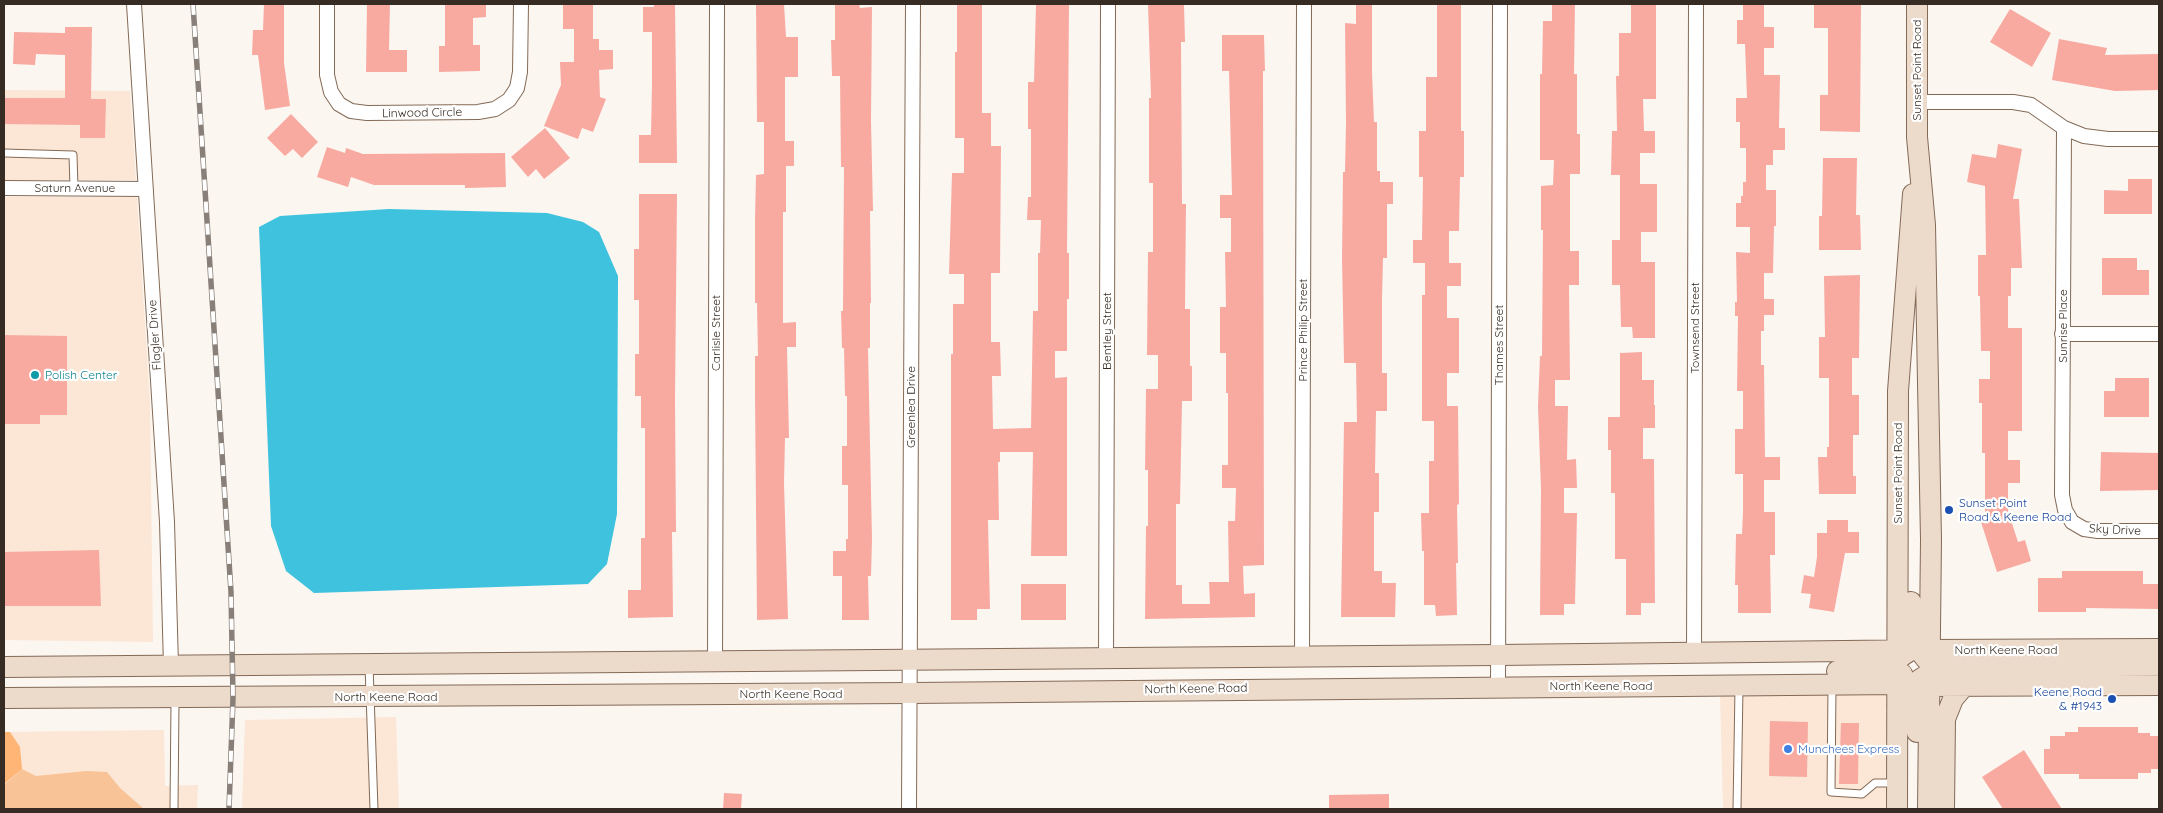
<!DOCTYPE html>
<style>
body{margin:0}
#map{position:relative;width:2163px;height:813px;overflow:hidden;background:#fcf6f1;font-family:Quicksand,sans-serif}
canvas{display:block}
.frame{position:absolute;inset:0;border:5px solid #362c23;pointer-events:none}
</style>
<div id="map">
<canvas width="2163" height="813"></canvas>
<div class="frame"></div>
</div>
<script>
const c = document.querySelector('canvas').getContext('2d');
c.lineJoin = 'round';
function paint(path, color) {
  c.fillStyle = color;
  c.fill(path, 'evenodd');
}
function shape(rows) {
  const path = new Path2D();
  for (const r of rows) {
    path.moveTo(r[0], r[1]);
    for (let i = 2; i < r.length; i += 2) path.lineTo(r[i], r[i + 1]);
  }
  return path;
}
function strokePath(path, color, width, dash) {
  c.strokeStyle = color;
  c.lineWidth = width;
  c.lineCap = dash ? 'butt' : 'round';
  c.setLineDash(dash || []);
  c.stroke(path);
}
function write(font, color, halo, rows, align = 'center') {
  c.font = font + ' Quicksand,sans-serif';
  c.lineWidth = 4.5;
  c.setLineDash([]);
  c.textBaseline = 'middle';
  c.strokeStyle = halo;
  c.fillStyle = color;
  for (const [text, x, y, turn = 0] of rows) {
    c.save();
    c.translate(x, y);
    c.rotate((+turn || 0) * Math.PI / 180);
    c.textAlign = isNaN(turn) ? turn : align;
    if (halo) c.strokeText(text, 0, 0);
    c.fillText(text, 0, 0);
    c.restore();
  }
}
paint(shape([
 [4,90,130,91,136,180,4,180],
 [4,197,137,197,150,404,153,642,4,640],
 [1889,692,1889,706,1885,711,1888,713,1887,809,1723,809,1720,694],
 [396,717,399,809,242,809,245,720],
 [164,730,165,786,198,785,197,809,4,809,4,732]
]), '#fce6d5');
paint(shape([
 [22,769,36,776,86,771,107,772,120,788,144,809,4,809,4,785]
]), '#f8c397');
paint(shape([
 [4,732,10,732,20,747,22,769,4,784]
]), '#ffb575');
paint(shape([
 [389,209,547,213,583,222,599,232,618,276,617,514,607,564,588,584,314,593,286,571,271,526,259,227,280,216]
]), '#3ec2de');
paint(shape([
 [264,4,284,4,284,63,290,106,265,110,258,55,252,55,253,30,263,30],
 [367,4,390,4,389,50,407,50,407,72,366,72],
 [458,4,486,4,486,17,473,18,473,45,480,45,480,71,439,72,439,46,445,46,445,5,459,5],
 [563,4,593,4,593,39,599,39,599,50,613,50,613,69,599,70,600,97,606,99,593,132,582,128,578,139,544,126,561,85,560,62,574,62,574,29,563,29],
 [654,4,675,4,677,163,639,163,639,135,651,135,652,84,652,32,643,32,643,7,654,7],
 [756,4,784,4,786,37,798,37,798,77,785,77,785,141,794,141,794,166,786,166,786,212,783,212,783,323,796,322,796,347,787,347,789,438,785,438,784,483,788,619,757,620,755,394,755,356,758,356,757,303,755,303,755,219,756,175,764,174,764,122,757,122],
 [835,4,859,4,860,8,872,7,871,121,873,211,870,211,871,303,870,303,870,348,868,348,872,539,871,576,868,576,869,620,842,620,842,576,833,576,833,551,846,551,846,539,848,539,848,485,842,485,842,446,847,446,847,396,845,396,844,348,842,348,841,311,843,311,844,167,841,167,840,76,832,76,831,40,835,40],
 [957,4,982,4,982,113,991,113,991,146,1001,146,1000,273,991,273,991,342,1000,342,1001,376,992,376,993,429,1031,428,1033,311,1038,311,1038,253,1040,253,1041,220,1027,220,1028,197,1031,197,1031,129,1028,129,1028,82,1034,82,1036,4,1069,4,1067,253,1069,253,1069,299,1067,299,1067,351,1055,351,1055,378,1067,377,1067,556,1031,556,1033,452,1000,452,1000,462,998,462,999,520,988,520,990,609,977,609,977,620,951,620,951,354,953,354,953,304,964,304,964,274,949,274,952,173,964,173,964,138,955,138,955,52,957,52],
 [1148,4,1184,4,1185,42,1181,42,1182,204,1186,204,1185,309,1190,309,1190,366,1192,366,1192,401,1182,401,1180,504,1176,504,1176,585,1182,585,1182,604,1210,604,1209,582,1229,582,1228,521,1235,521,1236,488,1222,488,1222,465,1228,465,1228,393,1226,393,1226,353,1220,353,1220,307,1226,307,1225,252,1231,252,1231,218,1220,218,1220,195,1232,195,1229,71,1222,71,1222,35,1264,35,1265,71,1263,71,1264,565,1243,566,1244,594,1255,593,1255,617,1145,619,1146,526,1148,526,1148,470,1145,470,1146,389,1158,389,1158,355,1147,355,1148,252,1153,252,1153,183,1149,183,1149,98,1151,98],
 [1356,4,1372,4,1372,72,1374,122,1377,122,1377,171,1380,171,1380,182,1393,182,1393,204,1387,204,1387,258,1383,258,1382,300,1382,373,1387,373,1387,411,1376,411,1375,473,1379,473,1379,512,1374,512,1374,571,1382,571,1382,583,1396,583,1395,617,1341,617,1344,422,1357,422,1356,363,1344,363,1342,258,1343,172,1345,172,1346,122,1345,23,1356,24],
 [1437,4,1461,4,1461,131,1464,131,1464,177,1460,177,1459,231,1449,231,1449,263,1461,263,1461,286,1447,286,1447,318,1459,318,1459,373,1447,373,1447,406,1458,406,1459,504,1457,505,1458,563,1456,563,1457,615,1436,616,1435,605,1424,605,1424,551,1422,551,1421,513,1429,513,1429,461,1434,461,1434,421,1422,421,1422,295,1425,295,1425,263,1413,263,1413,240,1422,240,1423,177,1419,177,1419,131,1426,131,1426,77,1437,77],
 [1552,4,1575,4,1574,74,1577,74,1577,134,1580,134,1580,174,1570,174,1570,251,1579,251,1579,285,1569,285,1570,380,1555,380,1555,406,1568,406,1567,460,1576,459,1577,488,1564,488,1564,513,1577,513,1575,604,1564,604,1564,615,1540,615,1541,489,1538,406,1540,356,1542,356,1543,230,1541,230,1541,186,1553,185,1554,160,1540,160,1540,74,1542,74,1543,21,1552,21],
 [1631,4,1656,4,1656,99,1643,99,1644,131,1655,131,1655,153,1640,153,1640,184,1657,184,1657,232,1641,232,1641,262,1655,262,1655,338,1633,338,1632,327,1621,327,1620,285,1612,285,1612,240,1620,240,1620,175,1611,175,1612,131,1617,131,1616,76,1619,76,1619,33,1631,33],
 [1743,4,1764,4,1764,27,1774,27,1774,48,1764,48,1764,75,1780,75,1779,128,1785,128,1785,150,1773,150,1773,165,1766,165,1766,190,1776,190,1776,226,1774,226,1773,273,1764,273,1764,299,1774,299,1774,315,1764,315,1764,331,1761,331,1761,365,1764,365,1765,457,1780,457,1780,480,1764,480,1764,512,1775,512,1775,555,1770,555,1771,613,1738,613,1738,585,1735,585,1736,534,1742,534,1743,512,1743,474,1735,474,1735,429,1743,429,1743,391,1737,391,1738,316,1735,316,1735,302,1737,302,1736,252,1750,253,1750,227,1736,227,1736,203,1741,203,1741,196,1743,196,1743,182,1746,182,1746,148,1740,148,1740,122,1736,122,1736,98,1747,98,1745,44,1737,44,1737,20,1743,20],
 [1814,4,1861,5,1860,132,1820,131,1820,95,1828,95,1828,28,1814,28],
 [2010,9,2051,33,2032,67,1990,42],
 [65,27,92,27,91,99,106,99,105,138,80,138,80,125,4,124,4,98,65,98,65,55,36,54,35,65,13,64,14,32,65,33],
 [2059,39,2107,48,2105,55,2159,54,2159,90,2115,91,2052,80],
 [291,114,318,142,302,158,293,149,285,156,267,138],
 [545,128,570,158,544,179,536,169,528,177,511,157],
 [1998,144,2022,149,2013,199,2019,199,2022,268,2011,268,2011,296,2008,296,2008,328,2022,328,2022,431,2008,431,2008,460,2020,460,2020,483,2008,483,2008,511,2018,542,2025,540,2031,561,1997,572,1981,522,1985,520,1985,453,1982,453,1982,403,1979,403,1979,379,1990,379,1990,351,1981,351,1980,296,1978,296,1978,255,1986,255,1985,186,1967,182,1972,154,1996,158],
 [327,147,345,153,346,148,363,154,505,153,506,187,465,188,465,185,374,185,351,177,348,187,317,177],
 [1823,158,1857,158,1856,215,1860,215,1861,250,1819,250,1819,216,1822,216],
 [2128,179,2152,179,2152,214,2104,214,2104,190,2128,191],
 [639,194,677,194,675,400,676,532,672,532,673,617,628,618,628,590,641,590,641,538,645,538,645,428,641,428,641,396,635,396,635,354,639,354,639,300,634,300,634,249,639,249],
 [2102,258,2137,258,2137,270,2149,270,2149,295,2102,295],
 [1860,275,1859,358,1852,358,1852,395,1859,395,1859,435,1853,435,1853,476,1856,476,1856,494,1819,494,1818,457,1827,457,1827,447,1829,447,1829,378,1819,378,1819,337,1825,337,1824,276],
 [4,335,67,336,67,415,40,415,40,424,4,424],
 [1642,352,1642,380,1654,380,1654,405,1655,405,1655,428,1643,428,1643,459,1654,459,1655,603,1641,603,1641,615,1626,615,1626,559,1615,559,1615,493,1611,493,1611,450,1608,450,1608,417,1620,417,1620,353],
 [2115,378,2149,378,2149,417,2104,417,2104,391,2115,391],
 [2101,452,2159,453,2159,490,2100,491],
 [1827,520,1848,520,1848,532,1859,532,1859,553,1845,553,1834,612,1809,608,1811,594,1801,593,1804,575,1814,577,1817,557,1817,533,1827,533],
 [99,550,101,606,4,606,4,552],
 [2062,571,2143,571,2143,584,2159,584,2159,609,2086,608,2086,612,2038,612,2038,578,2062,578],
 [1021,584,1066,584,1066,620,1021,620],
 [1770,721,1808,722,1807,777,1769,776],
 [1841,723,1859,723,1858,784,1839,784],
 [2078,727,2138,727,2138,733,2150,733,2150,736,2159,736,2159,769,2151,769,2151,773,2138,773,2138,779,2079,779,2079,774,2044,774,2044,749,2050,749,2050,736,2065,736,2065,732,2078,732],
 [2024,750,2054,797,2062,809,2003,809,1982,777],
 [724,793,742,794,741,809,723,809],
 [1389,794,1389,809,1329,809,1329,795]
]), '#f8aaa1');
const lane = shape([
 [4,153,73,155,74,188],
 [369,665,374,809],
 [1832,687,1831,792,1862,794,1875,783,1897,783],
 [174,809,175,700],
 [1737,809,1739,688]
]);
const street = shape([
 [134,4,167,522,171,666],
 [327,4,327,75,331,92,339,104,351,111,367,113,478,112,495,109,509,100,517,88,520,72,521,4],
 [1917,102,2013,102,2031,105,2064,128,2084,136,2108,139,2159,139],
 [2064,128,2062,495,2065,510,2072,522,2084,529,2098,531,2159,531],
 [4,188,146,189],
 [2062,334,2159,334],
 [1694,653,1696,4],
 [1302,657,1304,4],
 [1106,658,1108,4],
 [715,662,717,4],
 [1498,687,1500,4],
 [909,809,913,4]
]);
const secondary = shape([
 [1917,4,1917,137,1925,225,1931,540,1928,809],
 [1911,602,1914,635,1919,650,1926,659],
 [4,667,1498,655,1930,650,2159,649],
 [1837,671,1876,669,1890,664,1908,652],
 [1902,674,1914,700,1917,717,1917,732],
 [1919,680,1930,673,1949,667,1974,666,2159,665],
 [4,698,911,693,1899,684,1929,686,2159,685],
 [1897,809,1898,391,1913,194],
 [1944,809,1945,719,1953,699,1964,686,1957,682]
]);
strokePath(lane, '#836a56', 9);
strokePath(street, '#836a56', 16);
strokePath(secondary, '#836a56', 22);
strokePath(lane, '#fff', 7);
strokePath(street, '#fff', 14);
strokePath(secondary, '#ecdacb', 20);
const rail = shape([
 [193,4,231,592,233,698,229,809]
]);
strokePath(rail, '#888078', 5.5);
strokePath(rail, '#fff', 4, [11]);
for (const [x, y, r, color] of [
 [35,375,5,"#0f9aa8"],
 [1949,510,5,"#1a4fb4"],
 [2112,699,5,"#1a4fb4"],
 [1788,749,5,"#3f7fe0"]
]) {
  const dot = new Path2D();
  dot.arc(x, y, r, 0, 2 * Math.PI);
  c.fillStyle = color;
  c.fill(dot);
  strokePath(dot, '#fff', 2);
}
write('12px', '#362c23', '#fff', [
 ["Sunset Point Road",1917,70,-90],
 ["Linwood Circle",422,113,-1],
 ["Saturn Avenue",75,188],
 ["Sunrise Place",2063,326,-90],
 ["Townsend Street",1695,328,-90],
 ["Prince Philip Street",1303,330,-90],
 ["Bentley Street",1107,331,-90],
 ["Carlisle Street",716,333,-90],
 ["Flagler Drive",155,335,-94],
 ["Thames Street",1499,345,-90],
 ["Greenlea Drive",911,407,-90],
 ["Sunset Point Road",1898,473,-90],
 ["Sky Drive",2115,530,3],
 ["North Keene Road",2006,650],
 ["North Keene Road",1601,686],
 ["North Keene Road",1196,689,-1],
 ["North Keene Road",791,694],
 ["North Keene Road",386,697]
]);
write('12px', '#0d838f', '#fff', [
 ["Polish Center",45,375]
], 'left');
write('12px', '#164399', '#fff', [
 ["Sunset Point",1959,503],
 ["Road & Keene Road",1959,517],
 ["Keene Road",2102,692,"right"],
 ["& #1943",2102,706,"right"]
], 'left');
write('12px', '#366cbe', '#fff', [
 ["Munchees Express",1798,749]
], 'left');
</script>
